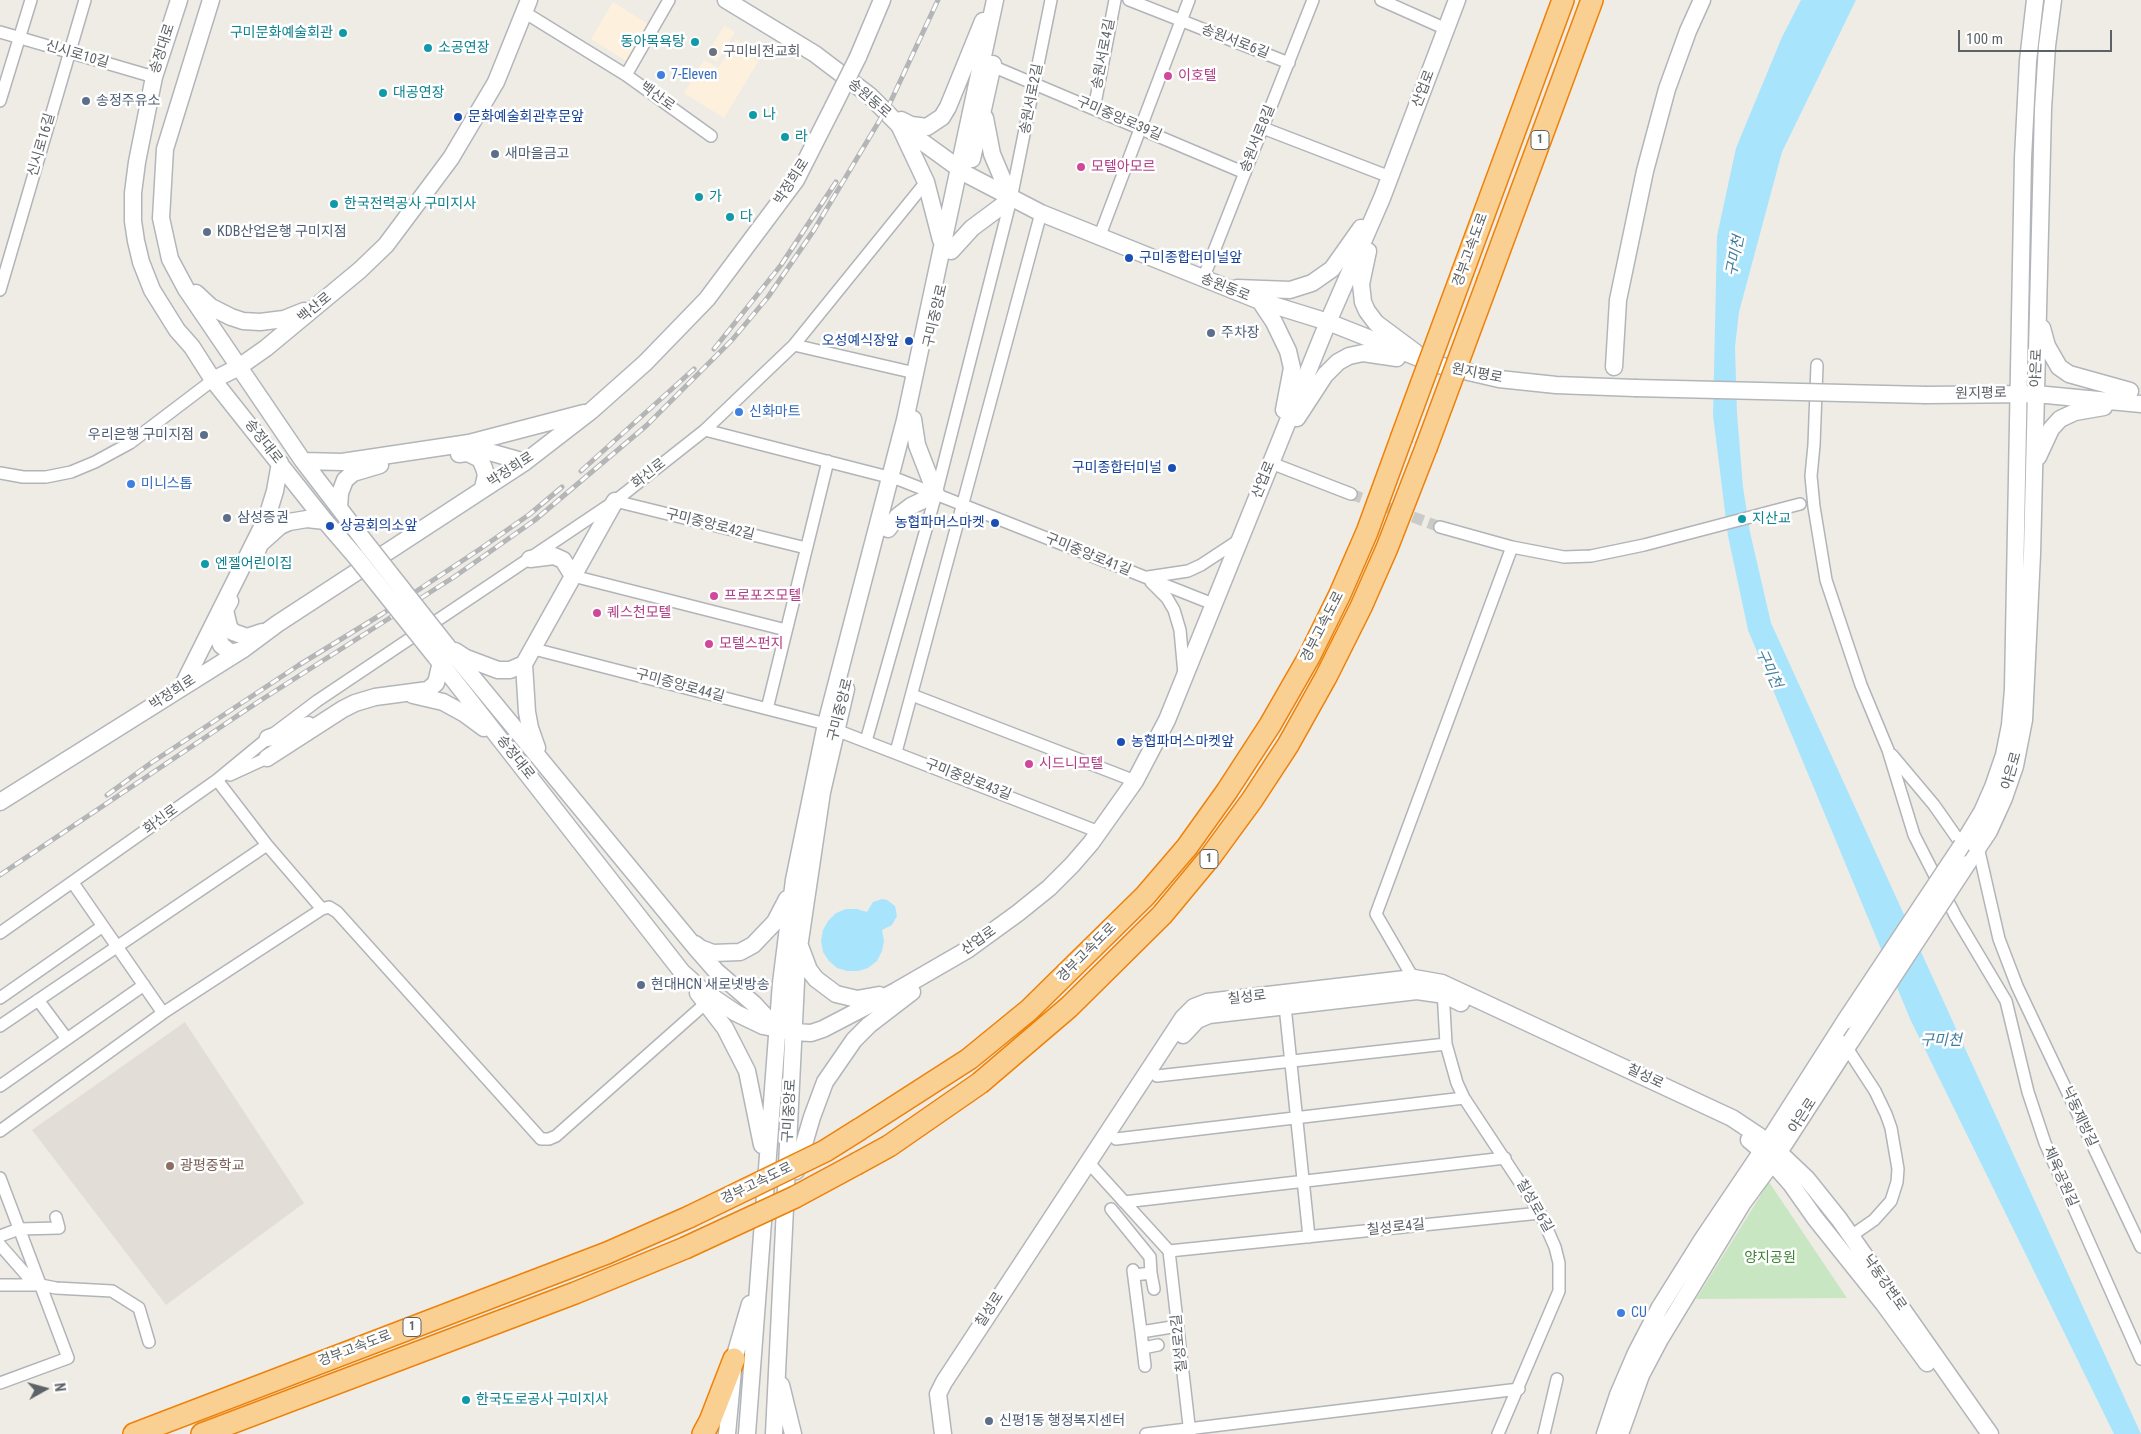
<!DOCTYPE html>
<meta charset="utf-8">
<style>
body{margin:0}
#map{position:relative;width:2141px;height:1434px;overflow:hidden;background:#efece6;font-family:"Roboto Condensed",sans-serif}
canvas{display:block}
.north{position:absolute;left:20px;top:1364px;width:50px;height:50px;-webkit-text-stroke:4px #fff;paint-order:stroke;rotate:83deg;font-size:14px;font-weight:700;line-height:20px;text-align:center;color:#5d6266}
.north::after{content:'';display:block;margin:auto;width:18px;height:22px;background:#5d6266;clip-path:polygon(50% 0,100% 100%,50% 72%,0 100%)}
.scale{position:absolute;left:1958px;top:30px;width:154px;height:22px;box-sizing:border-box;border:2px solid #5d6266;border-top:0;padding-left:6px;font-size:15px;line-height:18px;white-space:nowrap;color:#5d6266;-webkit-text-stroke:4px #fff;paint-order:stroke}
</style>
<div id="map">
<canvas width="2141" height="1434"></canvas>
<div class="north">N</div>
<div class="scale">100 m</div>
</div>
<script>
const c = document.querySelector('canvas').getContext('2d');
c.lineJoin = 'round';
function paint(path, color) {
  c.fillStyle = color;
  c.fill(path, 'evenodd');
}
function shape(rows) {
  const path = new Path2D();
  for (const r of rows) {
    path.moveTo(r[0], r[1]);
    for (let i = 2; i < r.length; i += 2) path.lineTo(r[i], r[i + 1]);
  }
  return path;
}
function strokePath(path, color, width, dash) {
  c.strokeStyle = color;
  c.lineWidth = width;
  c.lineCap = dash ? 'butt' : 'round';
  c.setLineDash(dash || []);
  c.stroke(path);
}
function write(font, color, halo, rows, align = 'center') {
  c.font = font + ' "Roboto Condensed","Noto Sans KR",sans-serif';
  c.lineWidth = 5;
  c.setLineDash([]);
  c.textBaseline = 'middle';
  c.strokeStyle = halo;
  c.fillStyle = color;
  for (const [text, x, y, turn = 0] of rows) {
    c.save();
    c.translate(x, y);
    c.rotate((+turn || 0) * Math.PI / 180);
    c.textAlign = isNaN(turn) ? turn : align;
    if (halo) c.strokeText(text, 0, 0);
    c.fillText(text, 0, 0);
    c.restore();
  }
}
paint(shape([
 [613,2,648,24,626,61,591,39],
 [724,26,735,32,717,62,706,56],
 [736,39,758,53,754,59,758,62,724,118,684,93,704,60,718,68]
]), '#fdf0dd');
paint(shape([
 [185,1022,304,1203,166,1305,32,1130]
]), '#e2ddd7');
paint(shape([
 [1769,1182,1847,1298,1696,1299]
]), '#c9e6c3');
paint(shape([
 [1801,0,1856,0,1782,152,1739,312,1735,347,1737,413,1743,487,1750,532,1771,623,2141,1434,2114,1434,1911,1021,1748,630,1728,536,1713,415,1717,236,1736,148,1782,37],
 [882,899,887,900,895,906,897,916,892,925,882,930,884,941,882,951,877,961,868,968,858,971,847,971,837,968,829,961,823,952,821,941,823,930,828,921,836,913,846,909,857,909,867,912,873,902]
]), '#a8e5fd');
strokePath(shape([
 [1351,494,1440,527]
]), '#cacac6', 11, [11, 5.5]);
const street = shape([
 [1129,0,1289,63],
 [1381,0,1446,29],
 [524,12,626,75,711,136],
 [0,32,154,77],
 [992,66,1245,173],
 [626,75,669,0],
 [0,101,31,0],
 [1094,109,1115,0],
 [1263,128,1390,177],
 [1100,235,1189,0],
 [1203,279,1313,0],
 [0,290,85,0],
 [794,345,915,373],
 [1817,365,1814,445,1811,476,1814,507,1826,580,1861,685,1888,750,1914,835,1956,917,2006,1001,2028,1092,2045,1143,2141,1359],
 [705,430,900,480,1213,604],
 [1271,463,1351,494],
 [0,473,23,477,46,477,71,472,95,462,130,443,213,380],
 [615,501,806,548],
 [1440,527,1512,547,1564,557,1591,556,1644,545,1800,504],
 [573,576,786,630],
 [1148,577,1188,571,1201,565,1239,540],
 [1151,582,1167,598,1174,610,1180,630,1184,674],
 [534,649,826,724],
 [912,695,1135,781],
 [767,709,828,461],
 [836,730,1099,832],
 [866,741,936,494,1011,199,1051,0],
 [896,752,1041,213],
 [1892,755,1934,805,1962,845],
 [230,775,267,758,271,754],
 [1978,847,1999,939,2017,986,2141,1247],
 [73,883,163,1013],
 [322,909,329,907,337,912,541,1139,549,1139,556,1136,706,1003],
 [0,933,217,780,268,738,317,701,615,501,705,430,794,345,926,182],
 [1416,983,1376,914,1512,547],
 [1443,990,1446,1044,1457,1083,1464,1098,1540,1213,1555,1247,1559,1263,1559,1291,1498,1434],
 [0,998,103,926],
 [38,1000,67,1039],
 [1285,1006,1309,1237],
 [0,1026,267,845],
 [1847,1048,1875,1091,1886,1114,1891,1128,1898,1169,1897,1182,1891,1201,1874,1220,1851,1236],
 [1157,1076,1446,1044],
 [0,1086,144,985],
 [0,1131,163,1013,322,909,267,845,217,780],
 [1116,1139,1464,1098],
 [1088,1162,1169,1251,1190,1434],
 [0,1178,68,1358,0,1383],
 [1124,1202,1505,1158],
 [1111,1209,1150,1257,1151,1273,1134,1275],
 [0,1236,19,1229,59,1228,56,1217],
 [0,1245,29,1278,39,1284],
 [1169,1251,1540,1213],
 [1133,1270,1141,1332,1178,1326],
 [1151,1273,1154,1289],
 [0,1285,41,1285,56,1288,112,1291,139,1308,149,1342],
 [1141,1332,1145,1366],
 [1143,1348,1158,1345],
 [1146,1434,1519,1389],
 [1544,1434,1557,1379]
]);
const secondary = shape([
 [179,0,154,77,137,162,133,193,133,221,136,241,141,262,152,290,177,330,192,347,213,380,325,521,356,557],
 [211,0,165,149,161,218,170,259,186,289,303,461,369,547],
 [726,0,815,54,869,95,899,125,968,175,1041,213,1260,301,1328,322,1434,364,1499,379,1556,385,1635,388],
 [858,57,882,0],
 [985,118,992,154,1011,199],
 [901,120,911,125,927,127,942,117,948,107,983,21],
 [900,127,926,182,941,240],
 [972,159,993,64],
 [951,251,972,228,1011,199],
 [1368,251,1361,284,1363,302,1367,311,1376,323,1415,352],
 [1237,288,1290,290,1312,283,1332,269,1361,228],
 [196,293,211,307,231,317,243,321,260,322,284,319,304,311],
 [1260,301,1274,322,1288,351,1292,368,1284,410],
 [2042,328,2047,346,2059,367,2069,374,2130,391],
 [1614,367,1618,300,1645,171,1667,89,1688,31,1702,0],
 [213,380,239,367,266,348,360,270,386,245,451,158,496,82,529,0],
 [1926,395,2036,394,2141,404],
 [1297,418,1325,375,1338,362,1349,356,1363,353,1397,358],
 [468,453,480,459,484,468,486,475,483,488],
 [459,454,483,451,493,453,525,462],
 [2038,457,2051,429,2060,419,2075,412,2104,407],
 [303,461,342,462,469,443,584,413],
 [339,508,340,493,345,480,353,473,380,465],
 [888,529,898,516,911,506,936,494,917,445,913,419],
 [257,551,260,544,280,526,289,522,307,519,325,521],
 [530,559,554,556,563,560,573,576],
 [230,601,225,610,229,627,233,632,247,637,262,632],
 [217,617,217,631,221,645,231,653,242,650],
 [447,646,695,947,716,971,754,1004,778,1030],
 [455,651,466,658,498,670,510,670,524,664,615,501],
 [435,656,682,972,702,990,736,1013,763,1026,794,1032,811,1033,823,1029,896,991,967,950,1018,913,1049,888,1072,865,1091,843,1135,781,1167,720,1328,322,1382,198,1457,0],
 [524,664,527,712,530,728,537,748],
 [182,687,267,517,275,491,280,463],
 [413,695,443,702,465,714,484,728],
 [268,738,308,725],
 [267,758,343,709,355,703,375,697,428,690,436,683,441,662],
 [0,802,242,650,277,624,525,462,591,411,645,363,707,299,796,180,833,107],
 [1962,845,1982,812,1993,787,2004,755,2010,725,2013,689,2023,158,2028,61,2035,0],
 [1967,864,1989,831,2004,798,2015,766,2024,720,2032,554,2043,109,2047,46,2053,0],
 [695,944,700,948,713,953,740,952,753,945,775,922,787,899],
 [800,946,809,970,816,979,836,994,857,999,879,995],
 [698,993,725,1028,747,1071,762,1145],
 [1183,1035,1197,1020,1209,1015,1417,991,1445,995,1461,1003],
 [1749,1140,1762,1151,1791,1184,1815,1218,1883,1303,1927,1363],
 [796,1171,812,1117,825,1082,854,1040,869,1025,912,992],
 [781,1385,793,1434],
 [727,1434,734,1359,750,1304],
 [747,1434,781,983,794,880,826,724,905,420,995,0],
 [774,1434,797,961,822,792,846,689],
 [943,1434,938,1394,944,1382,1183,1018,1194,1007,1207,1002,1414,978,1442,983,1732,1118,1768,1142,1807,1179,1839,1219,1990,1434],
 [1605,1434,1618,1395,1636,1353,1660,1307,1702,1240,1762,1151,1845,1021],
 [1620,1434,1641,1375,1660,1339,1742,1204,1772,1163,1851,1041]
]);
const highway = shape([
 [1463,271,1563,0],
 [1488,281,1592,0],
 [860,1129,969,1059,1029,1010,1145,896,1187,847,1227,791,1270,725,1309,657,1340,594,1367,532,1401,439],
 [858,1163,889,1146,980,1083,1069,1007,1162,915,1211,856,1252,800,1288,745,1326,677,1361,607,1387,548,1426,448],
 [134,1434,607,1253,689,1217],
 [202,1434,575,1293,685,1248],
 [703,1434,710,1421,734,1359]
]);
strokePath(street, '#b1b4b8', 14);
strokePath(secondary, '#b2b6ba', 19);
strokePath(highway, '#ee8107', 24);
strokePath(street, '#fff', 11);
strokePath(secondary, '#fff', 16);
strokePath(highway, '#facf92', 21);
const rail = shape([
 [714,349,781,265,836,182],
 [581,471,694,369],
 [107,795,151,763,299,665,382,614,480,549,530,514,562,487],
 [0,875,258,702,454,577,535,520,646,426,732,340,768,297,814,230,890,103,938,0]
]);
strokePath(rail, '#b4b5b6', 5);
strokePath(rail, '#fff', 3, [9]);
const secondaryBridge = shape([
 [833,107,858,57],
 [1635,388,1926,395],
 [369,547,447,646],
 [356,557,435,656],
 [1845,1021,1962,845],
 [1851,1041,1967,864]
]);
const highwayBridge = shape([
 [1401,439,1463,271],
 [1426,448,1488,281],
 [689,1217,825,1151,860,1129],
 [685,1248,795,1197,858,1163]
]);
strokePath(secondaryBridge, '#b2b6ba', 19, []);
strokePath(highwayBridge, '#ee8107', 24, []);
strokePath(secondaryBridge, '#fff', 16);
strokePath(highwayBridge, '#facf92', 21);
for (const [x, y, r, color] of [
 [343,33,5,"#0f9aa8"],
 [695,42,5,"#0f9aa8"],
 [428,48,5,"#0f9aa8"],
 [713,52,5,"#6b7280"],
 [661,75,5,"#3f7fe0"],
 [1168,76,5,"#d1479c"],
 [383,93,5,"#0f9aa8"],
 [86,101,5,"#5c6f8a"],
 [753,115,5,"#0f9aa8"],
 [458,117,5,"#1a4fb4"],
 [785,137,5,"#0f9aa8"],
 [495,154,5,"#5c6f8a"],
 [1081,167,5,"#d1479c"],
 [699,197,5,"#0f9aa8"],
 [334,204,5,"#0f9aa8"],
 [730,217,5,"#0f9aa8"],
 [207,232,5,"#5c6f8a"],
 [1129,258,5,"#1a4fb4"],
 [1211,333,5,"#5c6f8a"],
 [909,341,5,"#1a4fb4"],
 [739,412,5,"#3f7fe0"],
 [204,435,5,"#5c6f8a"],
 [1172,468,5,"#1a4fb4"],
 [131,484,5,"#3f7fe0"],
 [227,518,5,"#5c6f8a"],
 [1742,519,5,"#0f9aa8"],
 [995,523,5,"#1a4fb4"],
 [330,526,5,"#1a4fb4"],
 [205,564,5,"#0f9aa8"],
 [714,596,5,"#d1479c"],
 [597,613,5,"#d1479c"],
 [709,644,5,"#d1479c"],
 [1121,742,5,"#1a4fb4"],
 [1029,764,5,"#d1479c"],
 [641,985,5,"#5c6f8a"],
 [170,1166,5,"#8d6e63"],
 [1621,1313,5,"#3f7fe0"],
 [466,1400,5,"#0f9aa8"],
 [989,1421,5,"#5c6f8a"]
]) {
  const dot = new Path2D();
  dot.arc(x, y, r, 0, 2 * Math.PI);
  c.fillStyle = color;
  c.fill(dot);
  strokePath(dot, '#fff', 2);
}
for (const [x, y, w] of [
 [1540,140,18],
 [1209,859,18],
 [412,1327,18]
]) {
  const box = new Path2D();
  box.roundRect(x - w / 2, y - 9.5, w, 19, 4);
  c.fillStyle = '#fff';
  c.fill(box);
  strokePath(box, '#5d6266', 1);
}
write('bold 12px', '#5d6266', null, [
 ["1",1540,140],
 ["1",1209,859],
 ["1",412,1327]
]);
write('14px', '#0d838f', '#fff', [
 ["구미문화예술회관",333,33,"right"],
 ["동아목욕탕",685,42,"right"],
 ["소공연장",438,48],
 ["대공연장",393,93],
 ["나",763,115],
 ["라",795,137],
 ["가",709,197],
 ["한국전력공사 구미지사",344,204],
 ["다",740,217],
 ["지산교",1752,519],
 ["엔젤어린이집",215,564],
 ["한국도로공사 구미지사",476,1400]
], 'left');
write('14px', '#5d6266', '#fff', [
 ["송원서로6길",1235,42,21],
 ["송정대로",163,49,-72],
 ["송원서로4길",1104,54,-79],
 ["신시로10길",77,55,16],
 ["산업로",1424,89,-69],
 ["백산로",657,97,36],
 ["송원동로",869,99,41],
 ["송원서로2길",1032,99,-79],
 ["구미중앙로39길",1119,119,23],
 ["송원서로8길",1258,139,-68],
 ["신시로16길",42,145,-74],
 ["박정희로",792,182,-57],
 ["경부고속도로",1471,250,-70],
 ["송원동로",1225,288,22],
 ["백산로",315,308,-39],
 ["구미중앙로",936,316,-77],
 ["야은로",2037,368,-88],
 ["원지평로",1477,374,11],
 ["원지평로",1981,394,-1],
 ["송정대로",263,442,52],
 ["박정희로",511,470,-33],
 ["화신로",649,474,-38],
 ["산업로",1264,480,-68],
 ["구미중앙로42길",710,525,14],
 ["구미중앙로41길",1088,555,22],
 ["경부고속도로",1323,627,-63],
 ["구미중앙로44길",680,686,15],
 ["박정희로",173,693,-33],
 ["구미중앙로",841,710,-76],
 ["송정대로",515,758,52],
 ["야은로",2012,771,-74],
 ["구미중앙로43길",968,780,21],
 ["화신로",161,820,-36],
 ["산업로",979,941,-35],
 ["경부고속도로",1087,953,-45],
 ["칠성로",1247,998,-7],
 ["칠성로",1645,1077,25],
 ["구미중앙로",790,1111,-87],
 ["야은로",1803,1116,-57],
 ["낙동제방길",2079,1117,65],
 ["체육공원길",2060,1177,66],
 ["경부고속도로",757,1184,-26],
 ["칠성로6길",1534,1206,60],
 ["칠성로4길",1396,1228,-6],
 ["낙동강변로",1884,1283,55],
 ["칠성로",990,1310,-57],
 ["칠성로2길",1180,1343,-96],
 ["경부고속도로",355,1349,-21]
]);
write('14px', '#5b616d', '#fff', [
 ["구미비전교회",723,52]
], 'left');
write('14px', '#366cbe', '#fff', [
 ["7-Eleven",671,75],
 ["신화마트",749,412],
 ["미니스톱",141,484],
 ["CU",1631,1313]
], 'left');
write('14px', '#b23c85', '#fff', [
 ["이호텔",1178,76],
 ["모텔아모르",1091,167],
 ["프로포즈모텔",724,596],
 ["퀘스천모텔",607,613],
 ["모텔스펀지",719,644],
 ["시드니모텔",1039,764]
], 'left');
write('14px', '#4e5e75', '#fff', [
 ["송정주유소",96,101],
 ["새마을금고",505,154],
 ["KDB산업은행 구미지점",217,232],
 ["주차장",1221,333],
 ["우리은행 구미지점",194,435,"right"],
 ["삼성증권",237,518],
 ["현대HCN 새로넷방송",651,985],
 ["신평1동 행정복지센터",999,1421]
], 'left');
write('14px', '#164399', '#fff', [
 ["문화예술회관후문앞",468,117],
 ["구미종합터미널앞",1139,258],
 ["오성예식장앞",899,341,"right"],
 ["구미종합터미널",1162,468,"right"],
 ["농협파머스마켓",985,523,"right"],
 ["상공회의소앞",340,526],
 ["농협파머스마켓앞",1131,742]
], 'left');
write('14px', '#785e54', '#fff', [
 ["광평중학교",180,1166]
], 'left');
write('14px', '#408337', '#fff', [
 ["양지공원",1770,1258]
]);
write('italic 15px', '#3f7c9e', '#fff', [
 ["구미천",1736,256,-79],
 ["구미천",1768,669,65],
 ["구미천",1941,1041]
]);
</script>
